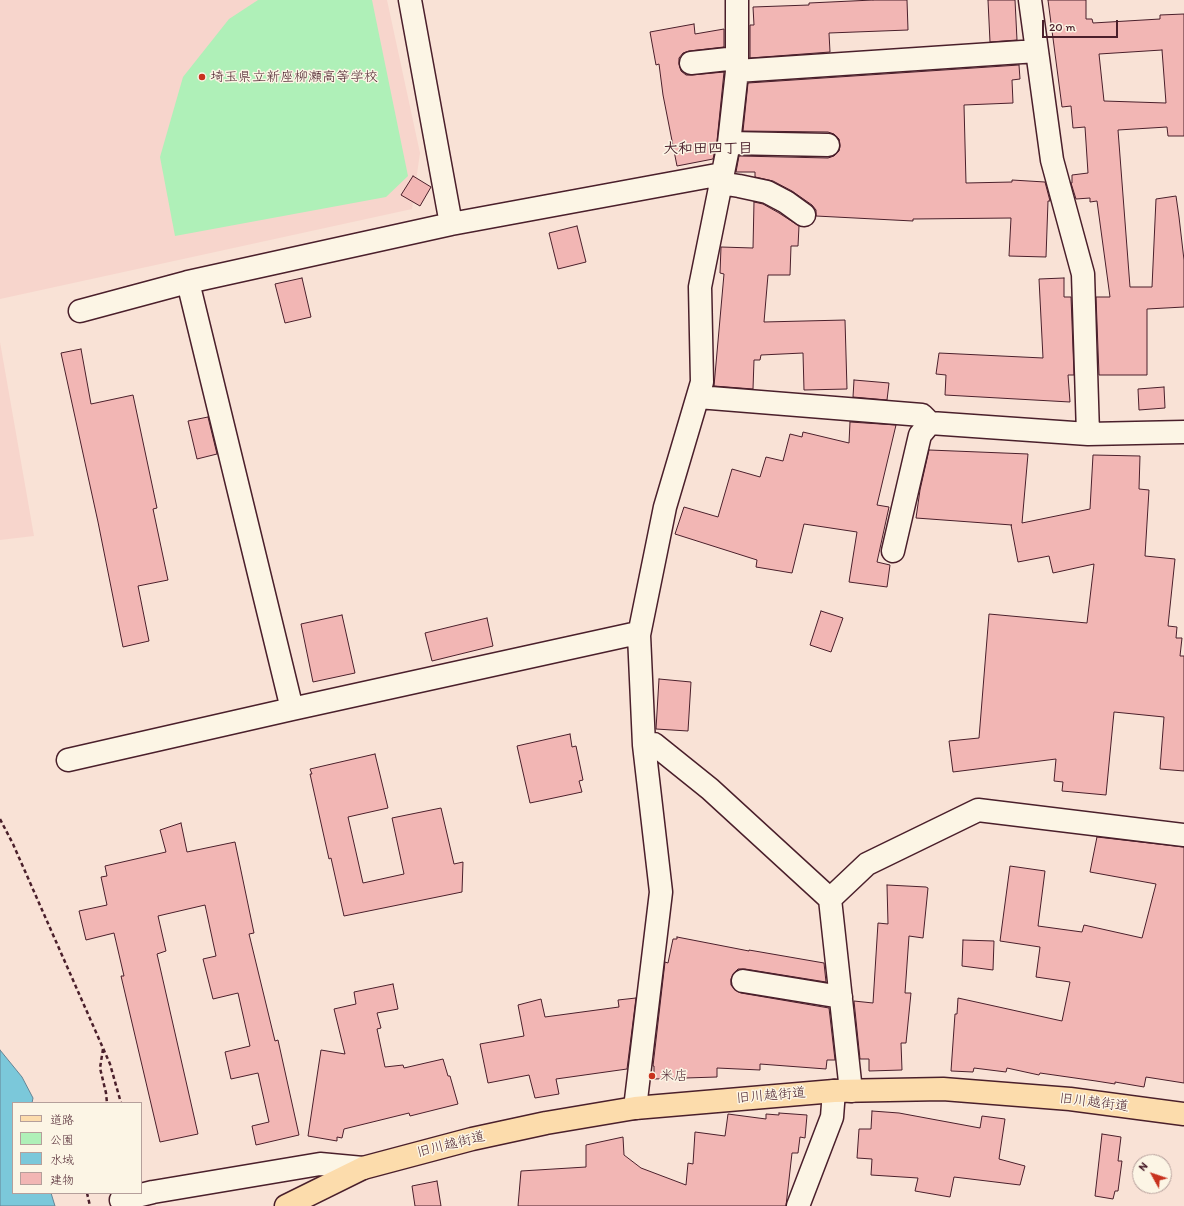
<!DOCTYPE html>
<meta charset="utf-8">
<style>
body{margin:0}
#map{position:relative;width:1184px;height:1206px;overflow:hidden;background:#f9e2d6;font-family:Itim,"Klee One",sans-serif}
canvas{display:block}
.legend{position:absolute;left:12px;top:1102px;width:130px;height:92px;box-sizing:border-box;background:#fcf5e5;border:1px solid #b59f9b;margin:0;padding:5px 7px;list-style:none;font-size:12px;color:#4a1f2b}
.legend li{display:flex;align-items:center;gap:8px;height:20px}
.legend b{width:20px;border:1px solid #b59f9b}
.north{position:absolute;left:1132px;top:1154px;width:40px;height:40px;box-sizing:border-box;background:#fcf5e5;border:1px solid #b59f9b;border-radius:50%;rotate:310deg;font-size:11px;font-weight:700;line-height:16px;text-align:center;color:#4a1f2b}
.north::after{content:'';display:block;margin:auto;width:14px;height:18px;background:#c8321e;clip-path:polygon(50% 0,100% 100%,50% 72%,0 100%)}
.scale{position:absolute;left:1042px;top:20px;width:76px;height:18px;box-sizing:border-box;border:2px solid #4a1f2b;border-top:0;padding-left:5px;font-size:12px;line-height:14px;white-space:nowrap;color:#4a1f2b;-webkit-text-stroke:3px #fcf5e5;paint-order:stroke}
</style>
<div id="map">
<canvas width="1184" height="1206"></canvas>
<ul class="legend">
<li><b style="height:5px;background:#fcdcac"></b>道路</li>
<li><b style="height:11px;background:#aff0b8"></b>公園</li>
<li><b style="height:11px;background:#7bc8da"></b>水域</li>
<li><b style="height:11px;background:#f2b6b4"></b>建物</li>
</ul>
<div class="north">N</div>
<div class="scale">20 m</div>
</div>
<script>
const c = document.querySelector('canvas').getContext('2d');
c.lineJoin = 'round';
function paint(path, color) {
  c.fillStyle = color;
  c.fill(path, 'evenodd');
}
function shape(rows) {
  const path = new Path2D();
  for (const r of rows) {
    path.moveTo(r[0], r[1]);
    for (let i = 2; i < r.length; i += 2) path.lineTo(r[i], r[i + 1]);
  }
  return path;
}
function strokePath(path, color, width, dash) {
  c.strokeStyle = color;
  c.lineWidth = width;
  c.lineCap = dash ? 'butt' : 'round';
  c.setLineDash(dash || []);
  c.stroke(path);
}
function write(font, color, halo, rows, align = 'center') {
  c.font = font + ' Itim,"Klee One",sans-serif';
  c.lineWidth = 3;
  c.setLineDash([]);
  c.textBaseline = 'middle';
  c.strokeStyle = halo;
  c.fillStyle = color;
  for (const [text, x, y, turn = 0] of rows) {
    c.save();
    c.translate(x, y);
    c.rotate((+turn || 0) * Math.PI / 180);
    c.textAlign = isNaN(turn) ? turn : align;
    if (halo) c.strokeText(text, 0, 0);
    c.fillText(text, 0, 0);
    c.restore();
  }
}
paint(shape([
 [0,0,387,0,420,153,412,209,0,299],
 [0,342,34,536,0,540]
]), '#f7d5cc');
paint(shape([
 [258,0,372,0,408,176,386,197,175,236,160,157,183,77,229,19]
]), '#aff0b8');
const water = shape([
 [0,1050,22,1077,33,1098,32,1103,13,1103,13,1193,51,1193,55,1206,0,1206,0,1050]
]);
paint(water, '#7bc8da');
strokePath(water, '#678494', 1);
const building = shape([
 [873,0,907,0,908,30,829,33,830,52,750,58,750,25,754,25,753,7,809,5,809,3,873,0],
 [988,0,1015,0,1017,40,990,42,988,0],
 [1048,0,1086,0,1086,19,1092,19,1093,23,1160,19,1160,15,1184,14,1184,136,1168,136,1167,127,1118,130,1130,287,1152,287,1156,199,1176,196,1179,217,1184,260,1184,307,1147,309,1147,375,1099,375,1096,297,1110,297,1097,201,1090,202,1090,198,1076,199,1071,183,1072,183,1072,175,1088,173,1085,127,1073,128,1071,106,1062,107,1048,0],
 [1162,50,1166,103,1104,101,1099,54,1162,50],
 [694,24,695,34,724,29,724,47,689,51,683,53,679,58,679,64,681,71,686,75,692,75,724,72,717,141,713,159,677,166,663,95,659,64,656,65,650,32,694,24],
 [1019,65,1020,79,1012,80,1013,103,964,105,966,183,1012,182,1012,180,1045,182,1050,201,1048,201,1046,257,1009,256,1011,218,913,219,913,221,816,216,816,210,812,205,792,191,773,181,755,177,755,172,736,172,739,156,828,158,834,156,839,151,840,146,839,139,834,134,828,132,743,131,748,83,1019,65],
 [413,176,431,187,420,206,401,195,413,176],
 [754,202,763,204,779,213,799,226,798,246,791,246,790,275,768,275,764,322,845,320,847,389,804,390,803,353,761,355,760,360,754,360,753,389,714,386,724,274,720,273,721,247,753,248,754,202],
 [577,226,586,262,558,269,549,233,577,226],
 [302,278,311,317,285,323,275,284,302,278],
 [1064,278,1064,297,1071,297,1074,375,1068,375,1070,402,945,395,946,375,936,374,939,353,1043,358,1039,279,1064,278],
 [81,349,91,404,133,395,157,508,153,509,168,580,138,586,149,641,123,647,98,522,61,353,81,349],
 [854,380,889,383,887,400,853,397,854,380],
 [1164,387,1165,408,1139,410,1138,389,1164,387],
 [208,417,217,454,197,459,188,421,208,417],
 [850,422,896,425,877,505,889,507,877,562,890,565,887,587,849,582,857,532,804,524,792,573,756,567,757,560,675,534,684,507,718,517,732,469,760,477,766,457,783,461,790,434,802,437,803,432,849,443,850,422],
 [929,450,1028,454,1022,523,1090,509,1093,455,1140,456,1139,489,1149,490,1145,556,1175,559,1168,626,1177,627,1176,638,1182,638,1180,656,1184,656,1184,771,1160,769,1164,717,1114,712,1106,795,1062,791,1063,782,1054,781,1056,759,953,772,949,741,979,738,989,614,1087,623,1094,564,1053,573,1049,556,1018,562,1011,525,1012,525,916,518,920,490,929,450],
 [821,611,843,618,831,652,810,645,821,611],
 [342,615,355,673,313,682,301,624,342,615],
 [487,618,493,646,432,661,425,633,487,618],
 [659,679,691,682,688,731,656,729,659,679],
 [570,734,572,747,576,746,583,780,579,781,582,792,530,803,517,746,570,734],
 [375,754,388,808,348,817,363,883,404,874,392,818,441,808,454,864,463,862,462,892,344,916,331,858,329,859,310,774,312,774,310,769,375,754],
 [181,823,187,852,235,842,254,933,249,934,275,1041,278,1040,299,1135,256,1145,252,1126,269,1122,258,1073,231,1079,225,1052,250,1046,238,993,213,999,203,959,216,956,205,905,158,916,166,951,157,954,198,1134,160,1142,121,976,124,976,114,933,86,940,79,911,107,905,101,877,107,876,105,866,166,852,160,830,181,823],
 [1097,837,1184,847,1184,1083,1146,1077,1144,1087,1115,1082,1115,1084,1096,1081,1040,1073,1039,1075,1007,1068,1006,1072,974,1068,973,1072,951,1071,955,1014,957,1014,958,998,1062,1021,1070,982,1036,977,1040,947,1000,941,1010,866,1045,871,1038,926,1082,932,1084,925,1142,938,1156,884,1090,872,1097,837],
 [887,885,926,887,928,888,923,938,909,936,905,993,911,993,906,1043,901,1043,902,1070,869,1071,869,1059,860,1059,854,1001,873,1003,878,923,888,924,887,885],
 [677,937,749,951,749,950,824,963,826,982,745,969,738,969,734,973,731,979,731,985,735,990,741,993,829,1008,835,1060,827,1060,826,1069,760,1064,760,1070,717,1068,717,1077,654,1079,654,1066,653,1066,665,962,668,963,673,939,677,939,677,937],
 [963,940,994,941,993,970,962,966,963,940],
 [393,984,398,1009,377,1013,381,1028,377,1029,385,1067,403,1065,404,1068,443,1059,448,1076,450,1076,458,1104,410,1116,409,1113,344,1129,342,1138,337,1137,337,1141,308,1136,321,1050,345,1054,334,1009,356,1004,354,992,393,984],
 [636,998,627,1069,556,1079,559,1094,535,1098,529,1075,488,1083,480,1044,524,1036,518,1005,541,999,545,1017,619,1007,618,1000,636,998],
 [872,1111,899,1113,980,1128,982,1116,1005,1119,999,1159,1025,1166,1020,1185,954,1177,950,1197,915,1191,918,1178,871,1175,872,1159,857,1158,859,1129,871,1129,872,1111],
 [779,1113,807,1115,805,1138,800,1137,798,1153,792,1153,786,1206,518,1206,521,1171,586,1167,586,1145,623,1137,624,1155,641,1168,686,1185,688,1163,693,1164,695,1132,725,1136,728,1114,766,1119,766,1114,779,1115,779,1113],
 [1102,1134,1121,1137,1118,1161,1122,1161,1118,1191,1115,1191,1113,1199,1095,1196,1102,1134],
 [437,1181,441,1206,415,1206,412,1186,437,1181]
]);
paint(building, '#f2b6b4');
strokePath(building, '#4a1f2b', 1);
const minor = shape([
 [410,0,451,224],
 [1030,0,1052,160,1083,274,1088,434],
 [691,63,737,58],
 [737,71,1037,51],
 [729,143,828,145],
 [720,183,739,186,767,192,786,202,804,215],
 [188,282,292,709],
 [80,311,188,282,451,224,722,174],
 [698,397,922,415,930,423],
 [893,551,920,435,930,423,1088,434,1184,432],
 [644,745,654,744,710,789,830,899,851,1091],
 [68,760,292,709,633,634,639,635],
 [830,899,867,864,978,810,1184,835],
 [743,981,841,997],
 [635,1108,661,892,644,745,639,635,665,507,702,382,700,287,729,143,737,71,737,0],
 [121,1200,153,1192,320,1164,363,1168],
 [798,1206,832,1117,834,1091]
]);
const major = shape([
 [286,1206,363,1168,472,1139,546,1123,635,1108,834,1091,943,1089,1070,1099,1184,1114]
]);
strokePath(minor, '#4a1f2b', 25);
strokePath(major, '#4a1f2b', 25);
strokePath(shape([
 [0,819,13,844,110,1064,121,1103],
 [103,1049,100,1068,106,1093,107,1103],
 [87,1193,90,1206]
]), '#4a1f2b', 2.5, [4, 3]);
strokePath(minor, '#fcf5e5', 22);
strokePath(major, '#fcdcac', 22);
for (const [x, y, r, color] of [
 [202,77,4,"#c8321e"],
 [652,1076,4,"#c8321e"]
]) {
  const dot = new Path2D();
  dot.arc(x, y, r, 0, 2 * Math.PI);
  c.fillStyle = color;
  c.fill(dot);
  strokePath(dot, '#fcf5e5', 1.5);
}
write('14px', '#4a1f2b', '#fcf5e5', [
 ["埼玉県立新座柳瀬高等学校",210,77],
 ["米店",660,1076]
], 'left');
write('14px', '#4a1f2b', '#fcf5e5', [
 ["旧川越街道",771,1096,-5],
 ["旧川越街道",1094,1103,7],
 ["旧川越街道",451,1145,-14]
]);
write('bold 15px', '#4a1f2b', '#fcf5e5', [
 ["大和田四丁目",708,149]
]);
</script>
